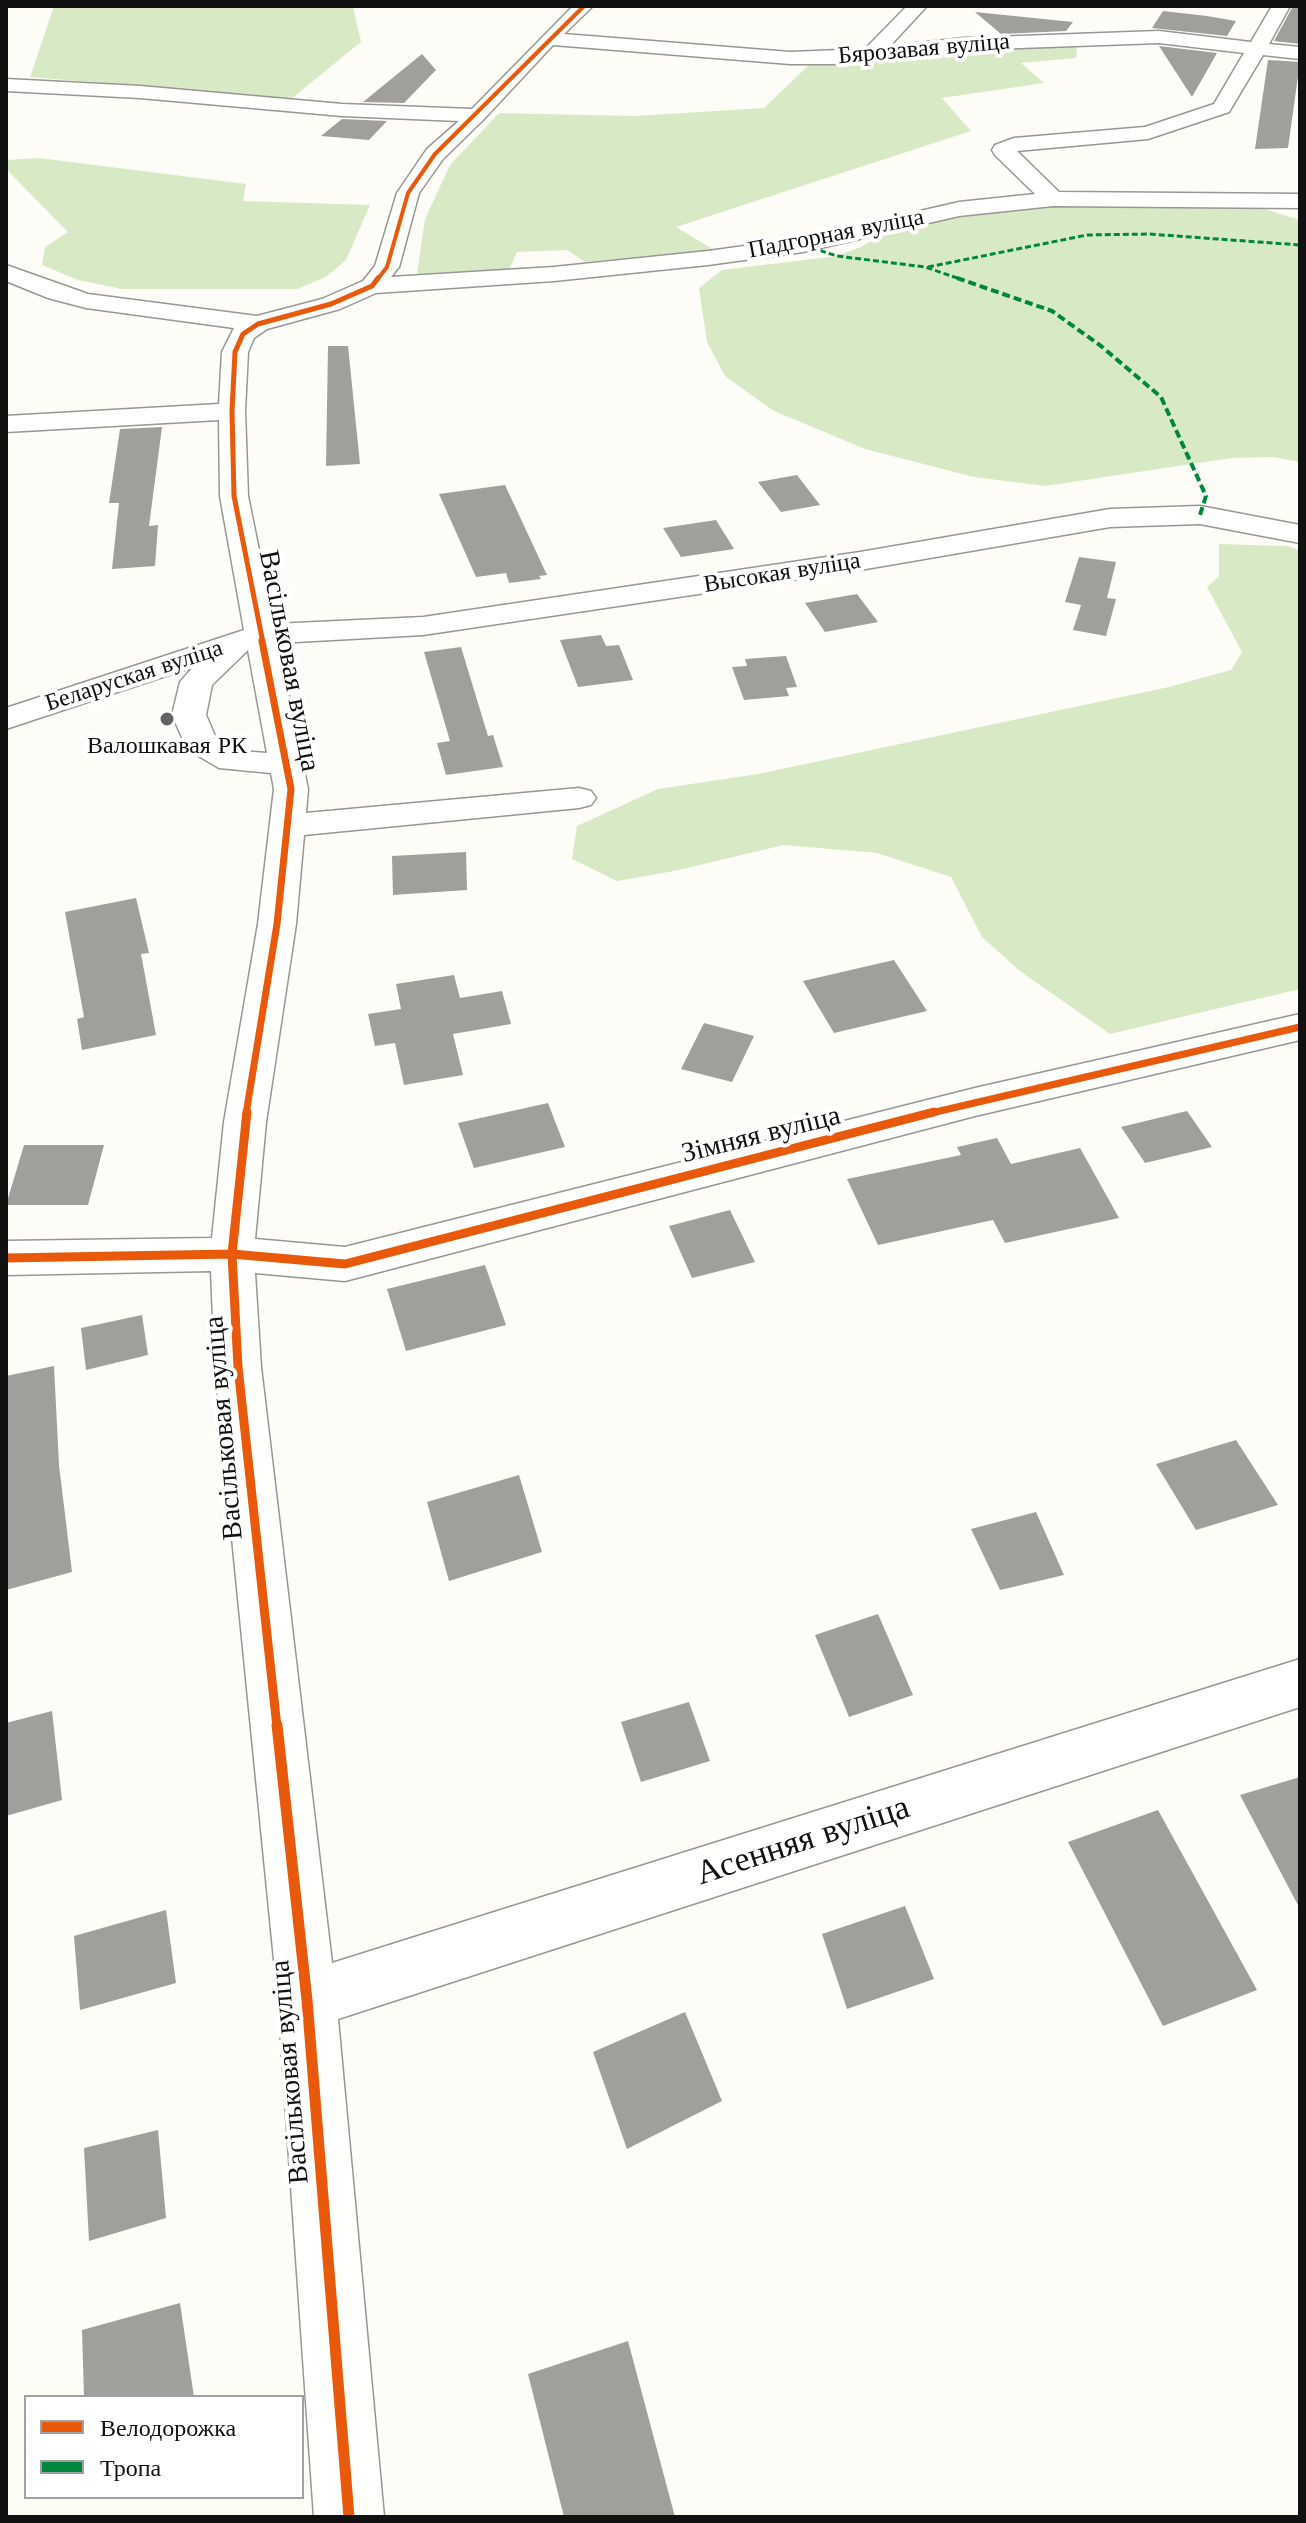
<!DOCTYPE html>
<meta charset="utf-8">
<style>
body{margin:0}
#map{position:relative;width:1306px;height:2523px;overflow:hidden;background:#fdfcf7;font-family:"Libre Baskerville",serif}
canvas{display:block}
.frame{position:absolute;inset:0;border:8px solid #111;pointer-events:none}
.legend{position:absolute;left:24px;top:2395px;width:280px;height:104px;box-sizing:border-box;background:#fff;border:2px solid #a0a0a0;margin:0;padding:10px 14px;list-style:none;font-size:24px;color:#111}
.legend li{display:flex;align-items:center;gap:16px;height:40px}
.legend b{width:40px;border:2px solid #a0a0a0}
</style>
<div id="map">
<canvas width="1306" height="2523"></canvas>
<div class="frame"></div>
<ul class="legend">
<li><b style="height:10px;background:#e8590c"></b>Велодорожка</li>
<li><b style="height:10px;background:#00873e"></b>Тропа</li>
</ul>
</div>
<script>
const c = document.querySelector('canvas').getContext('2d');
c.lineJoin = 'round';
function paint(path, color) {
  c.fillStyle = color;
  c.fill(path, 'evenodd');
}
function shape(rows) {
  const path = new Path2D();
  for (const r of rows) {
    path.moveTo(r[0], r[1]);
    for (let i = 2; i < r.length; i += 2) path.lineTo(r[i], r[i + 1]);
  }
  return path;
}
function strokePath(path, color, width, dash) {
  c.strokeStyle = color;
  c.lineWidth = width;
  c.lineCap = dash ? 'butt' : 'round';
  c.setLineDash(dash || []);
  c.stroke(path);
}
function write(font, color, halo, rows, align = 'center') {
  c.font = font + ' "Libre Baskerville",serif';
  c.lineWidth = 8;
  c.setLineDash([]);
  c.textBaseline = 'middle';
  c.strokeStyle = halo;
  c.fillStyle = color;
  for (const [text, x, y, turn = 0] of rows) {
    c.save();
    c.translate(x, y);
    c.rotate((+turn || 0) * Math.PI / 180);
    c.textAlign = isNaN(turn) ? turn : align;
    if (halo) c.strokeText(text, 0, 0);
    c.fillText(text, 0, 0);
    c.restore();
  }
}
paint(shape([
 [54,6,353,6,361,42,291,99,30,77],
 [1061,43,1077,48,1076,58,1021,63,1044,83,942,98,971,131,676,227,714,250,585,262,567,250,517,252,509,270,417,274,425,219,450,165,499,113,634,116,764,108,812,62],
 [39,158,246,184,243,201,370,205,346,260,326,277,297,289,122,289,78,280,42,265,45,247,68,232,6,169,6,160],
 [1053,199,1242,202,1300,220,1300,462,1273,457,1232,458,1045,486,974,477,865,449,772,410,725,376,707,342,699,288,722,270,837,256,861,247,904,221],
 [1219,544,1287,546,1300,550,1300,989,1110,1034,1020,971,982,937,951,877,877,853,784,845,674,871,617,881,572,859,577,826,658,789,758,774,1169,687,1231,670,1242,652,1207,587,1219,576]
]), '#d8eac5');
paint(shape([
 [1293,6,1300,6,1300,44,1274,41],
 [1163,11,1207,16,1236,21,1227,36,1152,28],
 [975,12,1073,22,1066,31,1001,34],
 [1159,46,1217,53,1192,97],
 [422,54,436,70,404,103,363,102],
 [1268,60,1300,62,1288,148,1255,149],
 [342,119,387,121,369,140,321,136],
 [328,346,348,346,360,464,326,466],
 [162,427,149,526,158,525,155,566,112,569,119,503,109,503,120,429],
 [797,475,820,505,781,512,758,482],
 [505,485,547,575,539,576,541,579,509,583,506,573,476,577,439,494],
 [716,520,734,549,681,557,663,528],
 [1079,557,1116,562,1107,598,1116,599,1106,636,1073,630,1081,605,1065,602],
 [857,594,878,622,825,632,805,603],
 [601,635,606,646,619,645,633,680,578,687,560,640],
 [461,647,488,736,493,735,503,767,446,775,437,743,450,741,424,652],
 [786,656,797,687,786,688,789,696,744,700,732,667,747,666,745,659],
 [466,852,467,890,393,895,392,856],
 [136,898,149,953,141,954,156,1035,82,1050,77,1019,84,1017,65,912],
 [894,960,927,1011,834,1033,803,981],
 [454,975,460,998,502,991,511,1024,453,1034,463,1075,404,1085,395,1043,375,1046,368,1014,401,1009,396,984],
 [704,1023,754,1036,732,1082,681,1069],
 [548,1103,565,1147,474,1168,458,1123],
 [1187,1111,1212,1147,1145,1163,1121,1127],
 [997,1138,1011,1164,1080,1148,1119,1218,1005,1243,993,1220,878,1245,847,1179,961,1155,957,1147],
 [24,1145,104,1145,88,1205,6,1205],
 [730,1210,755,1262,692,1278,669,1226],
 [485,1265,506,1325,406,1351,387,1289],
 [142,1315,148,1355,86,1370,81,1328],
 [54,1366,59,1465,72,1572,6,1590,6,1376],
 [1236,1440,1278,1505,1196,1530,1156,1464],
 [519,1475,542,1552,449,1581,427,1502],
 [1036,1512,1064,1575,1000,1590,971,1529],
 [878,1614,913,1695,849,1717,815,1635],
 [689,1702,710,1761,641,1782,621,1722],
 [52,1711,62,1800,6,1816,6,1723],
 [1300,1777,1300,1909,1240,1795],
 [1158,1810,1257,1990,1163,2026,1068,1842],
 [905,1906,934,1979,847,2009,822,1934],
 [166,1910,176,1983,80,2010,74,1936],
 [685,2012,722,2101,627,2149,593,2052],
 [158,2130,166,2218,89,2241,84,2148],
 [180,2303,194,2397,84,2397,82,2330],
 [628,2341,675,2517,564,2517,528,2374]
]), '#a19f9c');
const minor = shape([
 [573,6,593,6,564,34,790,52,865,49,907,6,927,6,890,46,964,38,1159,31,1251,42,1272,6,1290,6,1269,44,1300,47,1300,59,1263,55,1229,112,1148,139,1017,151,1059,192,1300,194,1300,208,1053,206,959,216,803,252,708,265,554,281,376,293,340,309,267,329,254,338,248,352,245,411,248,496,274,624,423,617,860,552,1110,509,1200,506,1300,525,1300,543,1200,524,1110,527,860,570,423,635,278,643,308,789,306,813,579,788,591,791,596,798,591,805,579,808,304,835,296,924,266,1122,255,1239,345,1247,975,1088,1300,1014,1300,1040,975,1116,345,1281,255,1273,261,1367,332,1963,1300,1659,1300,1707,338,2019,384,2517,314,2517,278,2000,215,1367,211,1271,6,1275,6,1241,212,1238,224,1122,258,924,274,789,271,773,219,768,190,751,185,744,172,715,180,682,193,667,6,729,6,708,244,630,220,496,219,420,6,432,6,416,219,404,222,352,234,328,86,308,48,298,6,281,6,265,88,294,257,316,322,299,363,281,375,266,397,193,427,149,459,121,342,116,140,98,6,91,6,79,140,86,342,104,472,109,573,6],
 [1159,43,1244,53,1214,104,1145,127,1014,138,995,145,992,150,995,155,1035,194,959,202,803,238,708,251,554,267,391,277,399,267,419,193,443,159,484,119,553,45,790,64,834,64,964,50,1159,43],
 [248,650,267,753,239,751,216,738,206,715,212,685,248,650]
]);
strokePath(minor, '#979795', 3);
paint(minor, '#fffffe');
strokePath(shape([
 [803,245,837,256,925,267,963,280],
 [928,267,1087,235,1149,234,1300,245]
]), '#00873e', 3, [6, 3]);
strokePath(shape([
 [957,278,1052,311,1101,346,1161,397,1206,496,1200,515]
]), '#00873e', 4, [8, 4]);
strokePath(shape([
 [377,280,387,267,408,193,435,154,584,6]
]), '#e8590c', 4);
strokePath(shape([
 [263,643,234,496,232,411,235,352,243,334,258,324,331,304,372,286,378,278]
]), '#e8590c', 5);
strokePath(shape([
 [246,1114,277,924,291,789,262,641],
 [927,1114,1300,1027]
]), '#e8590c', 7);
strokePath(shape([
 [247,1112,232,1254,238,1367,277,1727],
 [6,1258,232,1254,345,1264,934,1112]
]), '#e8590c', 9);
strokePath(shape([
 [277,1725,307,2000,349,2517]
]), '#e8590c', 11);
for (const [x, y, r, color] of [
 [167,719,8,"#646362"]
]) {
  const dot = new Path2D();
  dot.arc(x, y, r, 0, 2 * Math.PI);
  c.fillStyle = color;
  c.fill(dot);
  strokePath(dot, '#fff', 3);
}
write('24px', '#111', '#fff', [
 ["Бярозавая вуліца",924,49,-5],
 ["Падгорная вуліца",836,234,-11],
 ["Высокая вуліца",782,573,-9],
 ["Беларуская вуліца",134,676,-18]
]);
write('24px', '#111', '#fff', [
 ["Валошкавая РК",167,746]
]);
write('28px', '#111', '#fff', [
 ["Васільковая вуліца",289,661,79],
 ["Зімняя вуліца",761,1135,-14],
 ["Васільковая вуліца",224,1428,-95],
 ["Васільковая вуліца",290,2072,-95]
]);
write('34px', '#111', '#fff', [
 ["Асенняя вуліца",803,1841,-18]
]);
</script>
